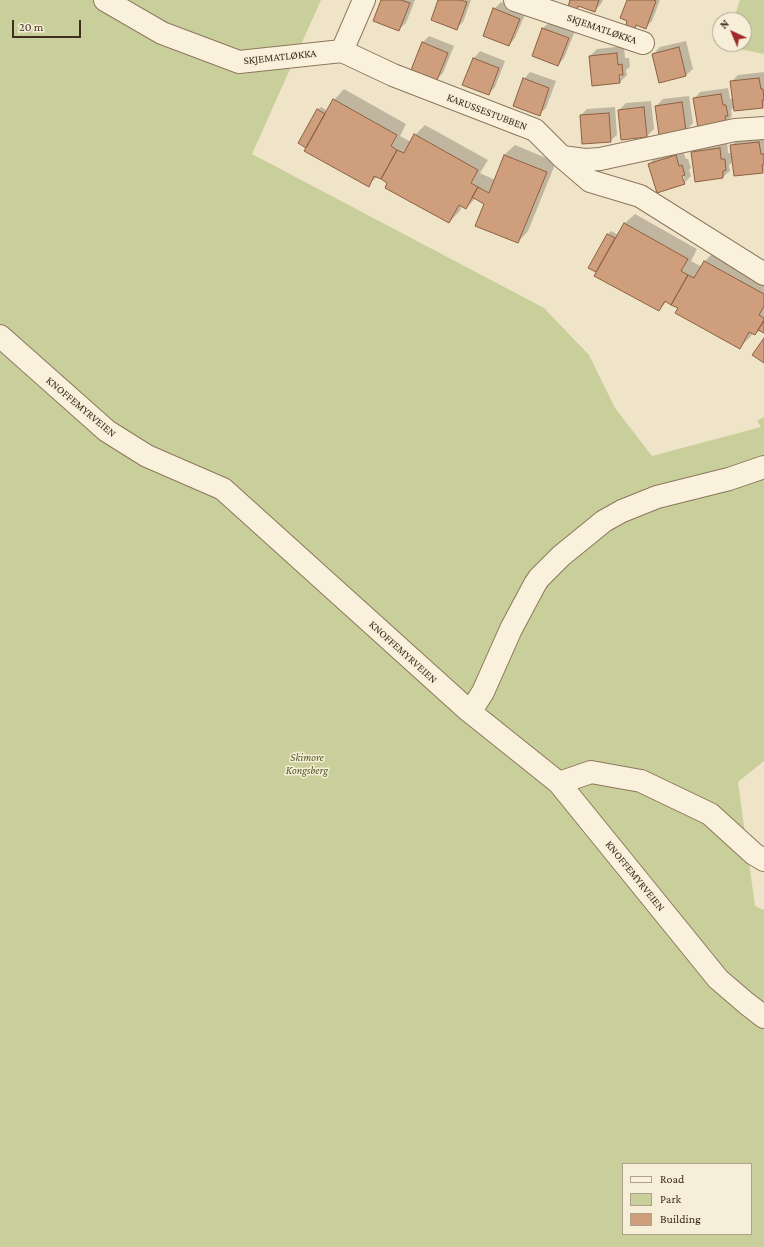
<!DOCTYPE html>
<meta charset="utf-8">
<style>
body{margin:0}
#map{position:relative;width:764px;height:1247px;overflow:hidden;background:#f0e4c8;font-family:"Crimson Pro",serif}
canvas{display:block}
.legend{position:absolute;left:622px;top:1163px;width:130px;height:72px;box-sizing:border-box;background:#f7eed8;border:1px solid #ada18e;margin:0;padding:5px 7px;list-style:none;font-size:12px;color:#3d2e20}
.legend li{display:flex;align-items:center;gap:8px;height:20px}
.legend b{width:20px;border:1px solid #ada18e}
.north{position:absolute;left:712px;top:12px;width:40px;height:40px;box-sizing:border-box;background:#f7eed8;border:1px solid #ada18e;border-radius:50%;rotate:316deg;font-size:11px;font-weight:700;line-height:16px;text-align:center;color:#3d2e20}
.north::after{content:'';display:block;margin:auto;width:14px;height:18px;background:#9e2a2b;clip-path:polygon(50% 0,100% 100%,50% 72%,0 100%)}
.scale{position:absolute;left:12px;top:20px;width:69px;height:18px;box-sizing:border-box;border:2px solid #3d2e20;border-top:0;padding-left:5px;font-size:12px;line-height:14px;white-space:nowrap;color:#3d2e20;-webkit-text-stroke:3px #f7eed8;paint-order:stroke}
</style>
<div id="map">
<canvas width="764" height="1247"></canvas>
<ul class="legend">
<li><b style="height:5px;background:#faf1dc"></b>Road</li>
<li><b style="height:11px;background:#c9cf9b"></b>Park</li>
<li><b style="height:11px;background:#cf9f7d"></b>Building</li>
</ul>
<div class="north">N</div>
<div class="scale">20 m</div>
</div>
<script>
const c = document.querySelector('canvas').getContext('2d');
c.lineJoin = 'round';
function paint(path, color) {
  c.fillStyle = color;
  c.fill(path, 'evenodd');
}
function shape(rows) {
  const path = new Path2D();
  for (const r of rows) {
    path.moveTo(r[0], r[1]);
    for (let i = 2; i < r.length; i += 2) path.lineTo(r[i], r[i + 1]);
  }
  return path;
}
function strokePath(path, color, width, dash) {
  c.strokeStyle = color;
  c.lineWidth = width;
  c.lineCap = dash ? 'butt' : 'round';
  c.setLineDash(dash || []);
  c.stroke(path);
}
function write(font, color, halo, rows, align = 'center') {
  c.font = font + ' "Crimson Pro",serif';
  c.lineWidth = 3;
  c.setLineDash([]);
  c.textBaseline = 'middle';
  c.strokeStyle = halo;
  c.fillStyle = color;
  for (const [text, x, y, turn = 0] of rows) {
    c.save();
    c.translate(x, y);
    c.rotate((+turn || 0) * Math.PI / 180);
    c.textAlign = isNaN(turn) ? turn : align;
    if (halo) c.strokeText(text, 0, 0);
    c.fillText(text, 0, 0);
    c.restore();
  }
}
paint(shape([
 [0,0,321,0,252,154,544,308,589,355,615,408,652,456,761,427,757,421,764,417,764,761,738,782,755,906,764,910,764,1247,0,1247],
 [623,1164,751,1164,751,1234,623,1234],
 [740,0,764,0,764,54,724,46,725,44,744,44,744,20,733,20]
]), '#c9cf9b');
paint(shape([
 [382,0,415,0,406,23,399,29],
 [439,0,471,0,463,22,456,29],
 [571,0,603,0,601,4,594,11,580,6,577,9],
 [628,0,660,0,652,21,646,27,638,24,634,28],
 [501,2,526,12,515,38,509,45,494,9],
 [550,22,575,31,564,58,558,65,533,55,543,28],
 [429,36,454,46,443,73,437,79,422,43],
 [686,41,693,69,686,75,653,54,660,47],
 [624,46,625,58,629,58,630,67,626,70,627,75,620,82,590,56,597,49],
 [618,70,620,70,621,77,619,77],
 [480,51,505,61,495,87,488,94,464,84,474,58],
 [530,72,556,81,546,108,539,114,524,79],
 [764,72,764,105,762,107,734,107,731,110,732,116,725,123,694,99,700,92,728,88,730,99,733,98,731,82,738,75],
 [344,89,406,124,400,136,411,142,415,135,425,125,488,160,480,173,495,180,504,155,515,145,556,162,528,231,518,242,485,203,476,198,466,208,462,206,459,212,449,222,378,176,368,185,317,110,321,107,328,111,334,100],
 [689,96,693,123,686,130,656,106,663,99],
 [651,101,654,129,647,136,619,110,626,103],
 [615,107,617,135,610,141,581,115,587,109],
 [764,136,764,170,762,172,733,162,729,165,730,171,723,177,692,152,699,145,727,142,728,153,732,153,731,146,738,139],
 [682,149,686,159,688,159,691,168,689,170,691,176,684,183,649,164,656,157],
 [682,171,685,180,683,180,680,172],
 [635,214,697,249,691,261,702,267,705,261,715,251,764,279,764,332,760,330,755,334,753,333,750,337,740,347,679,308,667,301,659,310,599,268,596,271,590,268,608,234,611,231,618,235,624,224]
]), '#0003');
const building = shape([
 [381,0,401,0,410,3,399,31,373,21,381,0],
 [438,0,460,0,467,2,457,30,431,20,438,0],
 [570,0,599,0,595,12,578,6,577,10,568,7,570,0],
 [627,0,653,0,656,1,646,29,636,25,635,29,626,25,627,21,620,18,627,0],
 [493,8,520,19,509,46,483,36,493,8],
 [542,28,569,38,558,66,532,56,542,28],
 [422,42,448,53,437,80,411,70,422,42],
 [679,47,686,76,659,83,652,54,679,47],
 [617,53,618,65,622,64,623,75,619,75,620,83,592,86,589,56,617,53],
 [473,58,499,68,489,95,462,85,473,58],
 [523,78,549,88,540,116,513,106,523,78],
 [759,78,761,89,763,89,764,99,764,100,762,100,763,108,734,111,730,81,759,78],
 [721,94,723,105,726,105,728,116,725,116,726,124,698,128,693,98,721,94],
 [333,99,397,135,391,146,397,150,381,179,374,176,369,187,304,151,333,99],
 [682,102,686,131,659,135,655,106,682,102],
 [644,107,647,137,621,140,618,110,644,107],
 [317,109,325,114,306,148,298,143,317,109],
 [609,113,611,142,582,144,580,115,609,113],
 [414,134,478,170,471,183,478,187,466,209,459,205,449,223,385,188,387,183,381,179,397,150,404,153,414,134],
 [759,142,761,154,764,154,764,164,762,165,763,173,734,176,730,145,759,142],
 [720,148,721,159,725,159,726,170,723,171,723,178,695,182,691,152,720,148],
 [504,155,547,172,518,243,475,226,484,204,472,197,478,187,489,193,504,155],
 [676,155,679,166,682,165,685,175,682,176,685,184,657,193,648,164,676,155],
 [624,223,688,259,681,271,688,275,671,305,665,301,659,311,594,276,624,223],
 [607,234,615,238,596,272,588,268,607,234],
 [704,261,764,294,764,306,759,315,764,318,764,320,755,335,749,332,740,349,675,313,678,308,671,305,688,275,694,278,704,261],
 [764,321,764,333,758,330,764,321],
 [764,338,764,363,752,355,764,338]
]);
paint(building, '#cf9f7d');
strokePath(building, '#8d5f41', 1);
const minor = shape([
 [105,0,162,33,239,62,342,51],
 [515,0,643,43],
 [342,51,393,75,535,130,562,157,590,181,640,196,764,274],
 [342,51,364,0],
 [562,157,585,160,600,159,735,130,764,128],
 [0,336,107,431,147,456,223,489,469,711,559,783,718,979,746,1003,764,1017],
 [469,711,474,706,483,692,511,629,535,584,539,578,561,556,604,521,622,511,657,497,729,479,764,467],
 [559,783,591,772,641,781,710,814,754,854,764,860]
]);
strokePath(minor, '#8d765c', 24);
strokePath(minor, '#faf1dc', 22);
write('11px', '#3d2e20', '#f7eed8', [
 ["SKJEMATLØKKA",602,29,19],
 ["SKJEMATLØKKA",280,57,-6],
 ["KARUSSESTUBBEN",487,112,21],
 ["KNOFFEMYRVEIEN",81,407,40],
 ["KNOFFEMYRVEIEN",403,652,42],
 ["KNOFFEMYRVEIEN",635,876,51]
]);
write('italic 11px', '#4d5a26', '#f7eed8', [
 ["Skimore",307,758],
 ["Kongsberg",307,771]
]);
</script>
